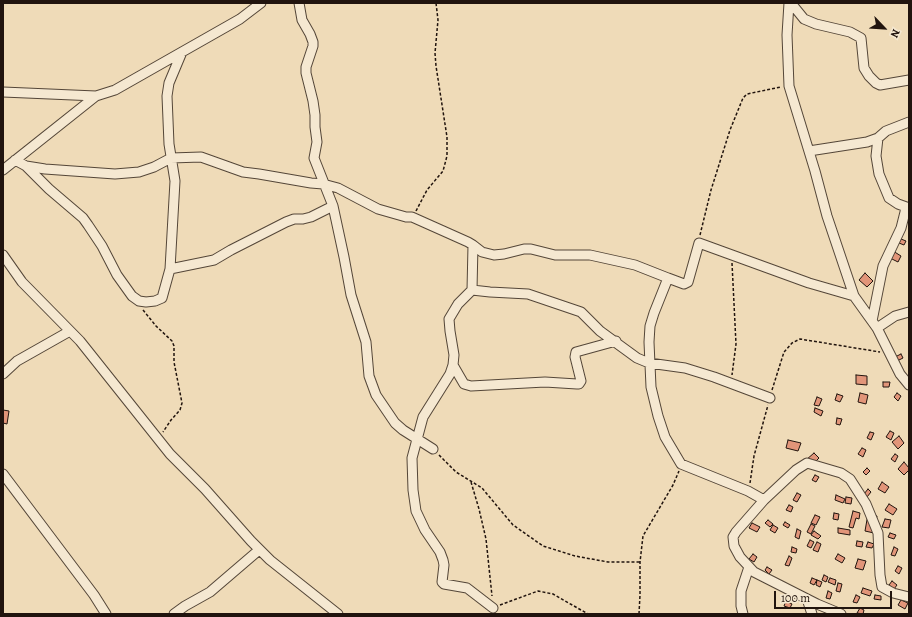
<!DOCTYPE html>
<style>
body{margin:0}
#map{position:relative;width:912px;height:617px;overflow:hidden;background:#efdbb8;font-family:Alegreya,serif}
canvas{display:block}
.frame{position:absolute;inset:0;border:4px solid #21140e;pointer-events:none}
.north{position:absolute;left:864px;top:8px;width:40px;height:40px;-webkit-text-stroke:3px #f5e8d1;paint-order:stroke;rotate:115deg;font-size:11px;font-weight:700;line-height:16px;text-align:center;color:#21140e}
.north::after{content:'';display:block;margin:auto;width:14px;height:18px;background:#21140e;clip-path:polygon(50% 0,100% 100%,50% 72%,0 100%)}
.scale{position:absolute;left:774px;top:591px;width:118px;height:18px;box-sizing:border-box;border:2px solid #21140e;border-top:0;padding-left:5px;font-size:12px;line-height:14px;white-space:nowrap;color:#21140e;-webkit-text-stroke:3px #f5e8d1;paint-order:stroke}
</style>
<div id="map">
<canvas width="912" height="617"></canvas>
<div class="frame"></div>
<div class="north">N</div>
<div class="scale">100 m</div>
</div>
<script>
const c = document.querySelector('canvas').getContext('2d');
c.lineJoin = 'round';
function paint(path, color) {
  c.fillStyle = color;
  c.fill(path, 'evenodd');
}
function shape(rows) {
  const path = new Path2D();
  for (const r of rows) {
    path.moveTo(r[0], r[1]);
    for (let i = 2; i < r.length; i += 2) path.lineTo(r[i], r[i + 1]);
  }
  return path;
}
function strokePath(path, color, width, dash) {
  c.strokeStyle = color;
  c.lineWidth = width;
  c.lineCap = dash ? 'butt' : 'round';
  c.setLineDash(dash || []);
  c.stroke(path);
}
const building = shape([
 [901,239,906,241,904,245,899,243,901,239],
 [893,251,901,256,898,262,890,258,893,251],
 [865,273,873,281,867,287,859,280,865,273],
 [901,354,903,358,897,361,895,357,901,354],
 [856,375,867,376,867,385,856,384,856,375],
 [883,382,890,382,889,387,883,387,883,382],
 [860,393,868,395,866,404,858,402,860,393],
 [897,393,901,396,898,401,894,397,897,393],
 [837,394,843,396,840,402,835,400,837,394],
 [817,397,822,399,819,406,814,405,817,397],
 [815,408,823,411,821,416,814,412,815,408],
 [3,410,9,411,7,424,3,423,3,410],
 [837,418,842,419,840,425,836,424,837,418],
 [890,431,894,433,891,440,886,437,890,431],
 [870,432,874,433,871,440,867,438,870,432],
 [899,436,904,443,898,449,892,442,899,436],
 [788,440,801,443,798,451,786,448,788,440],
 [862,448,866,450,863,457,858,454,862,448],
 [814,453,819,458,812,465,806,460,814,453],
 [895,454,898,456,895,462,891,459,895,454],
 [904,462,909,468,909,470,904,475,898,469,904,462],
 [867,468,870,471,866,475,863,472,867,468],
 [815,475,819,477,816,482,812,480,815,475],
 [882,482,889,487,885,493,878,489,882,482],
 [868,489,871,492,867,497,864,494,868,489],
 [797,493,801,495,797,502,793,500,797,493],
 [836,495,845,499,843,503,835,500,836,495],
 [846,497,852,498,851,504,845,503,846,497],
 [889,504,897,509,893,515,885,510,889,504],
 [789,505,793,507,791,512,786,510,789,505],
 [853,511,860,513,859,519,856,518,853,528,849,527,853,511],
 [834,513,839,514,838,520,833,519,834,513],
 [868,514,877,516,874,533,865,531,868,514],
 [815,515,820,517,816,525,811,523,815,515],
 [885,519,891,520,889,528,882,527,885,519],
 [768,520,773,524,770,527,765,523,768,520],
 [785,522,790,525,788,528,783,525,785,522],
 [752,523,760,527,757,532,749,528,752,523],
 [811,524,815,526,811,534,807,532,811,524],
 [773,525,778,528,775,533,770,530,773,525],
 [838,528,850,530,850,535,838,533,838,528],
 [797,529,801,531,799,539,795,537,797,529],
 [814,531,821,536,818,539,811,535,814,531],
 [890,533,896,535,894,539,888,537,890,533],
 [810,540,814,542,811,548,807,546,810,540],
 [857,541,863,542,862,547,856,546,857,541],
 [817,542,821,544,818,552,813,550,817,542],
 [868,542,874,544,872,548,866,547,868,542],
 [792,547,797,549,796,553,791,552,792,547],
 [894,547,898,549,895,556,891,555,894,547],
 [753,554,757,557,754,562,749,559,753,554],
 [838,554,845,558,842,563,835,559,838,554],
 [789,556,792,558,789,566,785,565,789,556],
 [858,559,866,561,863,570,855,568,858,559],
 [898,566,902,568,899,574,895,571,898,566],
 [767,567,772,570,769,574,765,570,767,567],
 [824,575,828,577,826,582,822,580,824,575],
 [812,578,817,580,814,585,810,583,812,578],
 [830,578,836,580,835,585,828,582,830,578],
 [817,580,822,582,820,587,816,585,817,580],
 [892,581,897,585,894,589,889,585,892,581],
 [838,583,842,584,840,592,836,591,838,583],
 [863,588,872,591,870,596,861,593,863,588],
 [828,591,832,593,830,599,826,598,828,591],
 [856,595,860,597,857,603,853,602,856,595],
 [875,595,881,596,881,600,874,599,875,595],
 [901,600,908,603,905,609,898,605,901,600],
 [786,601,792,604,790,608,784,606,786,601],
 [860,608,864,610,863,614,857,613,860,608]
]);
paint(building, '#e29579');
strokePath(building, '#21140e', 1);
const minor = shape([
 [299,3,302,20,310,34,313,42,313,46,306,67,306,73,313,101,315,115,315,127,317,142,314,158,333,206,344,257,351,295,366,342,369,376,376,395,395,423,403,430,433,449],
 [789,3,787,35,789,86,815,171,827,216,854,296,877,328,900,374,909,385],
 [791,3,804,19,816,24,850,32,861,38,864,68,869,76,876,83,880,85,909,80],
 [3,92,96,96],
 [878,138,876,156,879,174,889,198,898,204,909,208],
 [809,151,867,142,878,138,886,131,909,122],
 [15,160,26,166,45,169,115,174,139,172,154,167,171,158,201,157,243,172,259,174,311,183,323,184,338,188,378,209,406,217,412,217,468,242,473,245,472,290,490,292,528,294,581,312,600,331,637,358,649,363,685,368,714,377,770,398],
 [26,166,49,189,83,218,88,225,102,246,117,275,132,296,139,301,146,302,155,301,162,298,170,269,175,181,169,144,167,96,169,83,182,52],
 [3,170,96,96,115,90,240,19,261,3],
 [473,245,482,252,494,255,504,254,524,249,531,249,555,255,590,255,635,265,668,278],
 [3,255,22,282,80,341,170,454,205,489,251,541,270,560,338,614],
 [170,269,214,260,231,250,286,222,294,219,303,219,311,217,333,206],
 [472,290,458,304,449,319,450,331,454,355,453,365,450,374,423,417,412,458,413,490,416,511,425,530,440,552,443,560,444,565,442,582,444,584,467,588,493,608],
 [854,296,809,283,699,243,688,282,684,284,668,278,654,313,650,326,649,342,651,387,658,416,665,437,681,464,748,491,764,500,796,470,807,463,841,473,850,479,866,504,878,533,880,575,882,587,893,593,909,597],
 [872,321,883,266,901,228,906,208],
 [877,328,895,316,909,312],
 [453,365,464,384,471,386,545,382,577,384,579,384,581,381,575,357,576,352,616,341],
 [3,374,17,361,70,331],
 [3,474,94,595,106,614],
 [764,500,736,532,733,537,734,546,740,557,754,572,817,604,841,614],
 [807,599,812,614],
 [174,614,185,606,210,592,259,550],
 [743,614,741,606,741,591,749,567]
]);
strokePath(minor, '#544638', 11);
strokePath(shape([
 [416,211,427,190,443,171,447,156,447,137,436,66,435,53,438,20,436,3],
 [700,235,711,190,730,130,743,98,747,94,781,87],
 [732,263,736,344,732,375],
 [143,310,156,326,172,341,174,346,174,362,182,403,180,410,171,420,163,432],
 [772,390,784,352,792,343,800,339,880,352],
 [439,455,456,472,482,488,513,525,543,546,575,556,608,562,640,562],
 [471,482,479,509,486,539,492,596],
 [750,483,754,456,768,405],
 [500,605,538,591,553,594,588,614],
 [639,614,640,595,640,562,643,536,673,485,679,471]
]), '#21140e', 1.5, [3, 2]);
strokePath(minor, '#f5e8d1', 9);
</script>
